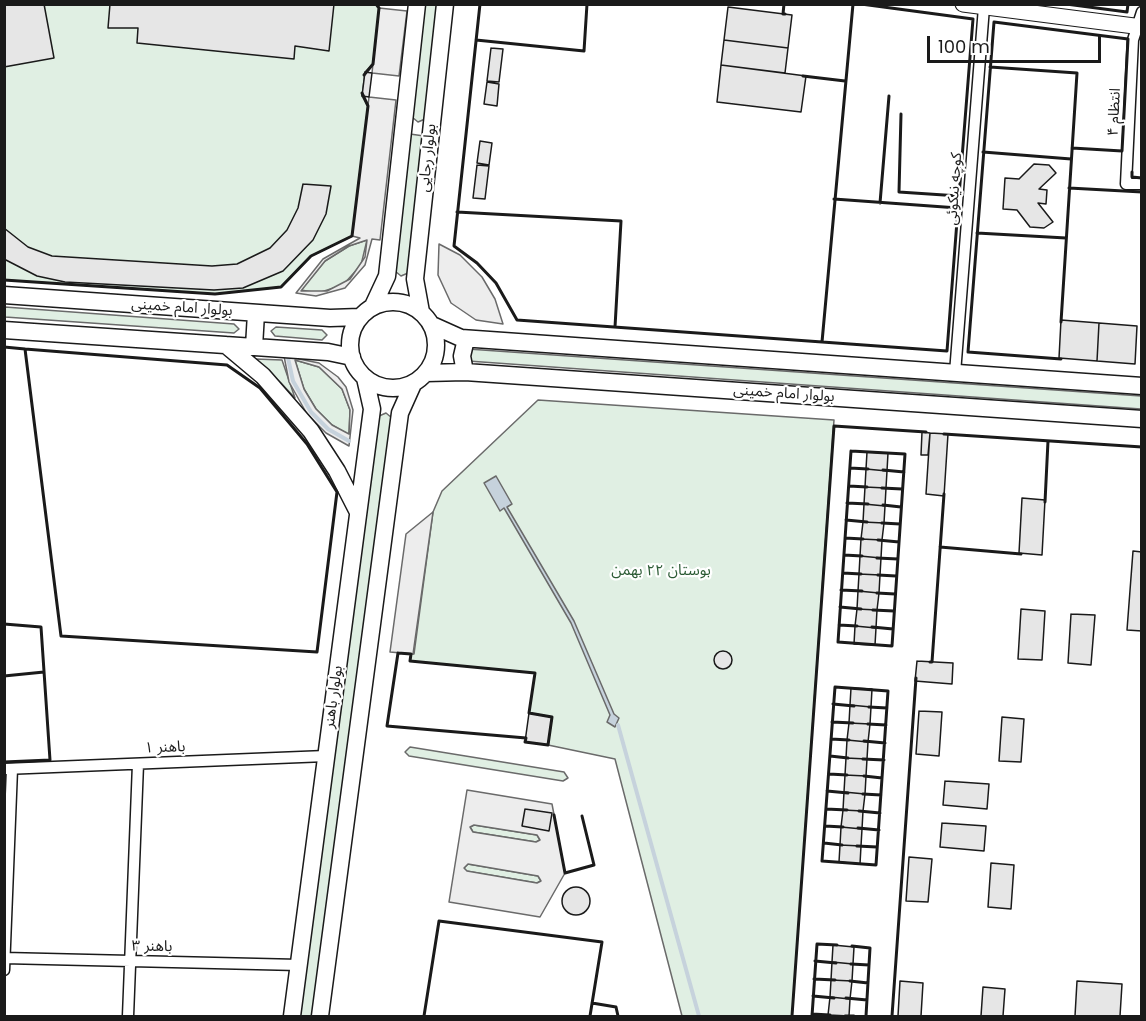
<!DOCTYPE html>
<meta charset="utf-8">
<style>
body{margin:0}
#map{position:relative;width:1146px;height:1021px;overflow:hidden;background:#fff;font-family:Poppins,sans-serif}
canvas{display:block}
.frame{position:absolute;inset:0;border:6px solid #1a1a1a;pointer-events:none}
.scale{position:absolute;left:927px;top:36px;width:174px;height:27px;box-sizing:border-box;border:3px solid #1a1a1a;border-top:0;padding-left:8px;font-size:18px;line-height:21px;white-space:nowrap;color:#1a1a1a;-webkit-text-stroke:4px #fff;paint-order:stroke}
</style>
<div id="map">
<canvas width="1146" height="1021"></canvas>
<div class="frame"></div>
<div class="scale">100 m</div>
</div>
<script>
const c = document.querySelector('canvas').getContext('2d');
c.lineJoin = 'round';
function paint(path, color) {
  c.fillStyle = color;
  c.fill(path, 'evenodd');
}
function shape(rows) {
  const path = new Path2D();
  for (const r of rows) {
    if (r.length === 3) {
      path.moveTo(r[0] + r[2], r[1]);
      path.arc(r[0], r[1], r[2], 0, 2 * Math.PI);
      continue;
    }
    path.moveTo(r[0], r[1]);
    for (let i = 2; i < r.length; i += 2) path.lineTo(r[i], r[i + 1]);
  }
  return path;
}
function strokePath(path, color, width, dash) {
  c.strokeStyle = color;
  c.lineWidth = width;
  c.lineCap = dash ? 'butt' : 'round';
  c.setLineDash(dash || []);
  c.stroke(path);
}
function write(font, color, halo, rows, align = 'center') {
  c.font = font + ' Poppins,"Noto Sans Arabic",sans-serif';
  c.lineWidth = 4.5;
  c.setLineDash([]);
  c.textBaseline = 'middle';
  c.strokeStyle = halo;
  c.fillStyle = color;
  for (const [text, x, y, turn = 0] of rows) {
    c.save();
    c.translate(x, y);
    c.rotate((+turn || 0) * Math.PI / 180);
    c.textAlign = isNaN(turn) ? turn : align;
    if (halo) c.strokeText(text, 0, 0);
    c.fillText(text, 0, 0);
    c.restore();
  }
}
const green = shape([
 [4,5,376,5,379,8,373,64,365,72,362,96,368,106,352,236,311,256,281,287,215,294,5,280,4,5],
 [424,5,438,5,425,119,418,122,412,117,424,5],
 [410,134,424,136,408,273,401,276,395,271,410,134],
 [367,240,361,265,343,285,318,293,301,290,325,261,349,246,367,240],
 [5,307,234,324,239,329,234,333,5,317,5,307],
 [276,327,322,330,327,335,322,340,275,336,271,331,276,327],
 [468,349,1141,396,1141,409,468,361,468,349],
 [255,359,282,360,295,398,281,383,255,359],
 [295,360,319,367,342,389,350,410,349,435,332,425,316,409,304,389,295,360],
 [538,400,834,420,792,1016,682,1016,615,759,548,745,552,717,529,713,535,673,410,661,411,654,414,654,433,512,442,491,538,400],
 [386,413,392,418,313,1016,299,1016,379,416,386,413],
 [410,747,564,772,568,778,563,781,409,756,405,752,410,747],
 [474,825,537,835,540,840,536,842,473,832,470,827,474,825],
 [468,864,538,876,541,881,537,883,466,871,464,868,468,864]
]);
paint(green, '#e0efe3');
strokePath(green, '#6a6a6a', 1.5);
const parking = shape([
 [379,8,407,11,399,76,372,73,379,8],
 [369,97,396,100,380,240,372,239,365,265,345,288,316,296,296,293,323,259,360,238,352,236,369,97],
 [367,240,365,257,350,279,327,291,301,291,325,261,349,246,367,240],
 [439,244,460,255,482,277,495,299,503,324,476,320,451,303,438,275,439,244],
 [284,356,319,363,338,377,346,387,353,410,349,446,326,433,307,414,289,382,284,356],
 [295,360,319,367,342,389,350,410,349,434,332,425,316,409,304,389,295,360],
 [433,512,413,654,390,652,406,534,433,512],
 [467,790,552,804,565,873,540,917,449,902,467,790],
 [474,825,537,835,540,840,536,842,473,832,470,827,474,825],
 [468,864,538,876,541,881,537,883,467,871,464,868,468,864]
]);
paint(parking, '#ededed');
strokePath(parking, '#6a6a6a', 1.5);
const water = shape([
 [496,476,512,504,507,507,574,621,614,714,619,718,615,727,607,722,610,715,571,623,504,508,500,511,484,483,496,476]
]);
paint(water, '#c6d2dc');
strokePath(water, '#6a6a6a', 1.5);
strokePath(shape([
 [288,358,293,381,311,412,328,429,349,441],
 [618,725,699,1016]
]), '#c6d2dc', 4);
const building = shape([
 [4,4,44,4,54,58,4,67,4,4],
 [110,4,334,4,329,51,295,46,294,59,137,43,138,28,108,28,110,4],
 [728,7,792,15,788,48,724,40,728,7],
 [724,40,788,48,785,73,721,65,724,40],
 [491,48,503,49,499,82,487,81,491,48],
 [721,65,806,76,801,112,717,102,721,65],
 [365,72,372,73,369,97,362,96,365,72],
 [487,82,499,84,497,106,484,104,487,82],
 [480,141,492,143,489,165,477,163,480,141],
 [1034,164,1049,165,1056,173,1039,189,1047,190,1046,204,1038,203,1053,222,1044,228,1030,227,1017,210,1003,209,1005,178,1019,179,1034,164],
 [477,165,489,166,485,199,473,198,477,165],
 [303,184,331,186,326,214,313,240,283,271,243,288,214,290,65,282,37,276,4,259,4,228,28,247,52,256,212,266,237,264,270,248,287,230,298,208,303,184],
 [1061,320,1099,323,1097,361,1059,358,1061,320],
 [1099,323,1137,326,1135,364,1097,361,1099,323],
 [922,432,930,433,928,455,921,455,922,432],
 [930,433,948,434,944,496,926,494,930,433],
 [867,452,888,453,887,471,866,469,867,452],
 [866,469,887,471,886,488,865,487,866,469],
 [865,487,886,488,885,506,864,504,865,487],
 [1022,498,1045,500,1042,555,1019,553,1022,498],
 [864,504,885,506,884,523,863,522,864,504],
 [863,522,884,523,882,540,861,539,863,522],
 [861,539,882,540,881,558,860,556,861,539],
 [1133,551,1142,552,1142,631,1127,630,1133,551],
 [860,556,881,558,880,575,859,574,860,556],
 [859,574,880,575,879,593,858,591,859,574],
 [858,591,879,593,877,610,857,609,858,591],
 [857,609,877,610,876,628,855,626,857,609],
 [1021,609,1045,611,1042,660,1018,659,1021,609],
 [1071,614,1095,615,1091,665,1068,663,1071,614],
 [855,626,876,628,875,645,854,644,855,626],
 [723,660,9],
 [917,661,953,663,952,684,915,681,917,661],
 [851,688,872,689,871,707,850,705,851,688],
 [850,705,871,707,870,724,849,723,850,705],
 [919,711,942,712,939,756,916,754,919,711],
 [529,713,552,717,548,745,525,742,529,713],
 [1002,717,1024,719,1021,762,999,761,1002,717],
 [849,723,870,724,868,742,847,740,849,723],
 [847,740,868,742,867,759,846,758,847,740],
 [846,758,867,759,866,776,845,775,846,758],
 [845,775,866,776,865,794,844,792,845,775],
 [945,781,989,784,987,809,943,805,945,781],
 [844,792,865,794,863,811,843,810,844,792],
 [525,809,552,813,549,831,522,826,525,809],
 [843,810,863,811,862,829,841,827,843,810],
 [942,823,986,826,984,851,940,847,942,823],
 [841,827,862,829,861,846,840,845,841,827],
 [840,845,861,846,860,864,839,862,840,845],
 [909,857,932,859,928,902,906,901,909,857],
 [991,863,1014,865,1011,909,988,907,991,863],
 [576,901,14],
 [833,945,854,947,853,964,832,962,833,945],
 [832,962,853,964,852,981,831,980,832,962],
 [831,980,852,981,850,999,830,997,831,980],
 [900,981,923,983,921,1016,898,1016,900,981],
 [1077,981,1122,984,1120,1016,1075,1016,1077,981],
 [983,987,1005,989,1003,1016,981,1016,983,987],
 [830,997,850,999,849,1016,828,1015,830,997]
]);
paint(building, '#e6e6e6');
strokePath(building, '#1a1a1a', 1.5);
const street = shape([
 [1142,12,1133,40,1126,184,1142,184],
 [955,373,984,7],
 [4,769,326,756],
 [4,958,299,965],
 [4,970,12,769],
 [128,1016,138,764]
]);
const secondary = shape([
 [963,4,1142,27]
]);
const primary = shape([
 [4,295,330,318,360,317],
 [393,345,43],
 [373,306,387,276,417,4],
 [421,312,415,279,445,4],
 [432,325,461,338,1142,386],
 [4,330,328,352,352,357],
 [226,345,263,376,311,431,337,471,358,512],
 [254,347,256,313],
 [465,372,462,356,466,339],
 [426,373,465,372,1142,419],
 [292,1016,372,409,365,378],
 [320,1016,400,413,413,384]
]);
strokePath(street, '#1a1a1a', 13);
strokePath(secondary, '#1a1a1a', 17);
strokePath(primary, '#1a1a1a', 19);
strokePath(street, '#fff', 10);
strokePath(secondary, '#fff', 15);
strokePath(primary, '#fff', 16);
strokePath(shape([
 [480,4,454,246,477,263,496,283,517,320,947,351,958,208,834,199],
 [784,4,783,14,785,14],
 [861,4,973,19,959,196,899,192,901,114],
 [1066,4,1127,12,1128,4],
 [476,40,584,51,587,4],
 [990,67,1077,73,1061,322],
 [364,75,373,64,379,8,376,4],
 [803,76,845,81],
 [983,152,1071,159],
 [1132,172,1132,177,1142,178],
 [1069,188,1142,192],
 [880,203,889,96],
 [457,212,621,221,615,327],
 [977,233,1066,238],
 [4,280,215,294,281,287,311,256,352,236,368,106,362,93],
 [822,342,853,4],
 [4,347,25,349],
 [25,349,227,365,260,388,307,444,337,492,317,652,61,636,25,349],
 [1061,359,968,352,994,22,1128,39,1122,151,1072,148],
 [944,434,1142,447],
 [851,451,905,454,892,646,838,642,851,451],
 [850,468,868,469],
 [883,470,904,472],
 [849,486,867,487],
 [882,488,902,489],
 [1045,502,1048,441],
 [847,503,868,504],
 [883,505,901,507],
 [846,520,867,522],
 [882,523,900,524],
 [845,538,863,539],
 [878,540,899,542],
 [940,547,1021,554],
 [844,555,862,556],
 [877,558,898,559],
 [843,573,861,574],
 [878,575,896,576],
 [841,590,862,591],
 [877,593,895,594],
 [840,607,861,609],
 [873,610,894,611],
 [4,624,41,627,50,760,4,762],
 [839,625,857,626],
 [872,627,893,629],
 [398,653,411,654,410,661,535,673,529,713,552,717,548,745,525,742,526,738,387,726,398,653],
 [930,662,932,662,944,494],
 [4,676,44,672],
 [835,687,888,691,876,865,822,861,835,687],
 [833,704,854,706],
 [869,707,887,708],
 [832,722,853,723],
 [868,724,886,725],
 [831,739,849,740],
 [864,741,885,743],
 [830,756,848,758],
 [863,759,884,760],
 [829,774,847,775],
 [864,776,882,778],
 [827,791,848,793],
 [863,794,881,795],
 [826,809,847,810],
 [859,811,880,813],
 [554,815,565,873,594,865,582,816],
 [825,826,843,827],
 [858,828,879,830],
 [824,843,842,845],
 [857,846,877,847],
 [852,946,870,948,866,1016],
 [815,961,836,963],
 [851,964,869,965],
 [814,979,835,980],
 [850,981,868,983],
 [813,996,834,998],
 [846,998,867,1000],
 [592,1003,616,1007,618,1016],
 [812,1014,830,1015],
 [424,1016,439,921,602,942,590,1016],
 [792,1016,834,426,926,432],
 [812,1016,817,944,837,945],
 [845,1016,854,1016],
 [892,1016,916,678]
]), '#1a1a1a', 3);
write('15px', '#1a1a1a', '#fff', [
 ["انتظام ۴",1115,112,-87],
 ["بولوار رجایی",428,158,-84],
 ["کوچه نیکوئی",955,189,-86],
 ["بولوار امام خمینی",182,308,4],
 ["بولوار امام خمینی",784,394,4],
 ["بولوار باهنر",334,697,-82],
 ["باهنر ۱",165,748,-2],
 ["باهنر ۳",152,947,1]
]);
write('15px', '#2b5a34', '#fff', [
 ["بوستان ۲۲ بهمن",661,571]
]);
</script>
